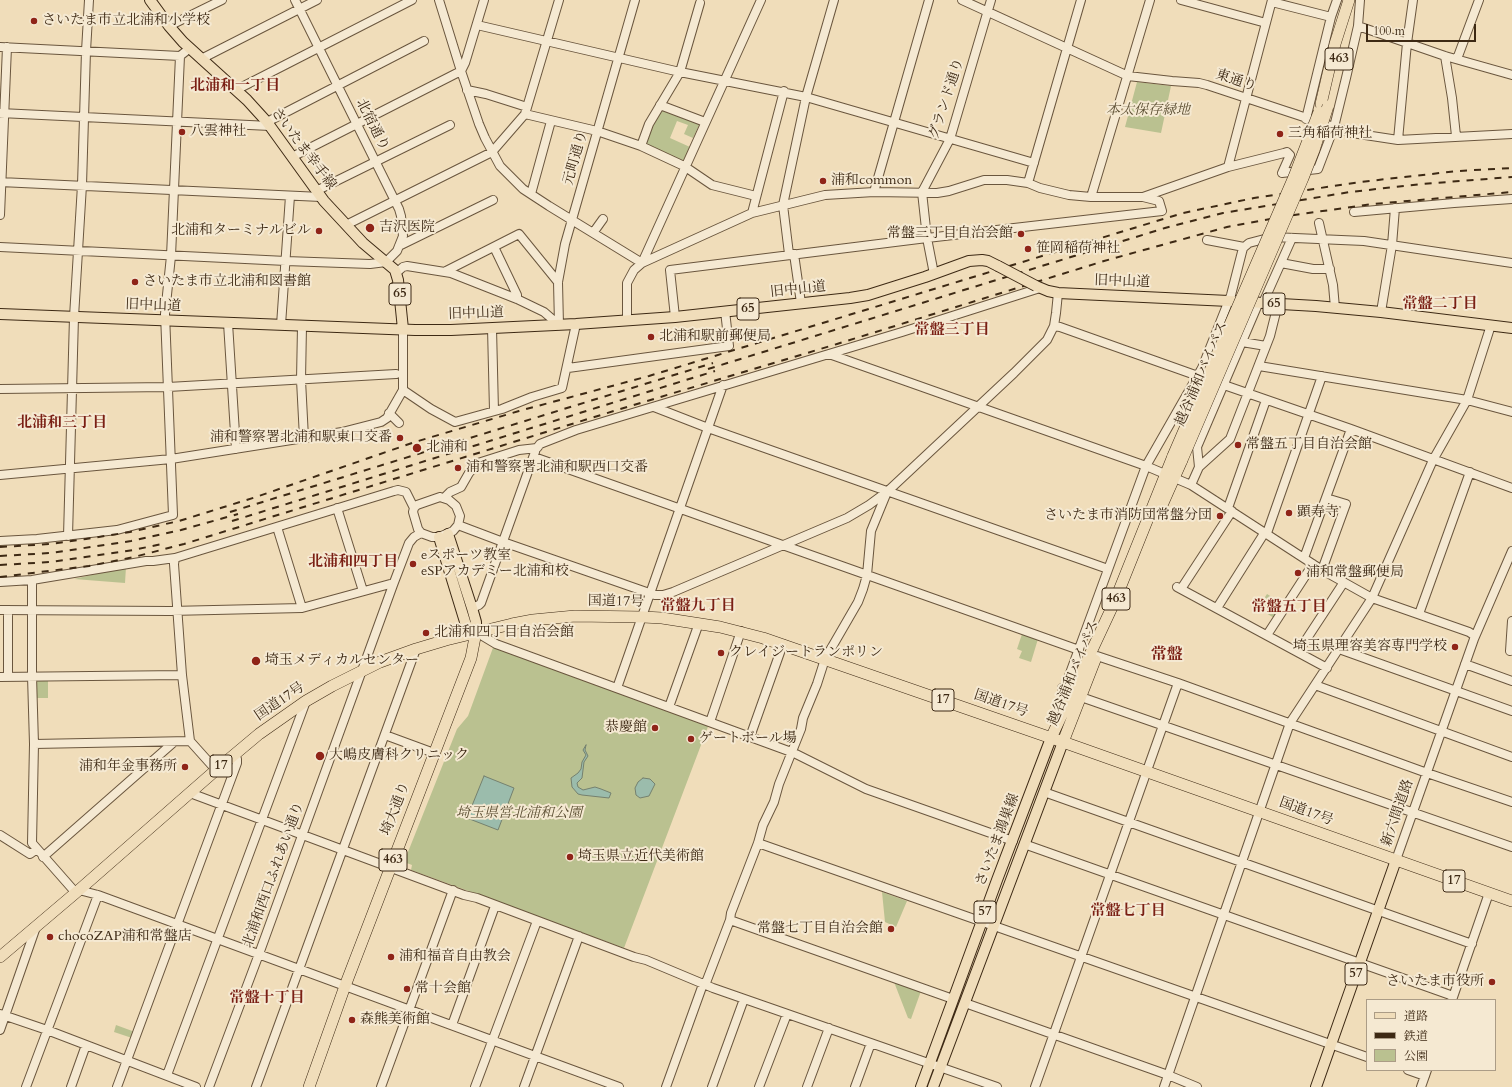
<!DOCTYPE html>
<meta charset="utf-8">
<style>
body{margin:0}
#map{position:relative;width:1512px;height:1087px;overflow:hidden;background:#f0ddba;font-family:Cardo,"Noto Serif JP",serif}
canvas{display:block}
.legend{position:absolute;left:1366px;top:999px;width:130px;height:72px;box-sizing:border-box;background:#f5e9d2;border:1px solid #ab9c86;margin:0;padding:5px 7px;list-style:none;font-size:12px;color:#3d2914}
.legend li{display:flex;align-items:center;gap:8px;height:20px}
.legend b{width:20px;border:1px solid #ab9c86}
.scale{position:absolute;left:1366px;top:24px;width:110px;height:18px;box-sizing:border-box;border:2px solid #3d2914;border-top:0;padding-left:5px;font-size:12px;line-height:14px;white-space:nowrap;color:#3d2914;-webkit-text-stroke:3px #f5e9d2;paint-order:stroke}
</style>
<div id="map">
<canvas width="1512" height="1087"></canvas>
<ul class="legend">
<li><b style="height:5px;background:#f0ddba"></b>道路</li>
<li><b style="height:5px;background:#3d2914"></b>鉄道</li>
<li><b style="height:11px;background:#bac190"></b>公園</li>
</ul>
<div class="scale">100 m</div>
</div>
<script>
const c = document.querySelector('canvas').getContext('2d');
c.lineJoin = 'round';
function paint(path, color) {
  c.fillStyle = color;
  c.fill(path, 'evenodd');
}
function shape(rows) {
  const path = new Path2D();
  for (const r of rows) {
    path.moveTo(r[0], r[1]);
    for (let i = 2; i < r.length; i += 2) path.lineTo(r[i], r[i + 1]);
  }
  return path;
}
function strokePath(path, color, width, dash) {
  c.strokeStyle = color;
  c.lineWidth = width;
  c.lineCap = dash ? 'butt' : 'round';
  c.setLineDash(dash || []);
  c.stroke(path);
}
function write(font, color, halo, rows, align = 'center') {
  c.font = font + ' Cardo,"Noto Serif JP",serif';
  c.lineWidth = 4;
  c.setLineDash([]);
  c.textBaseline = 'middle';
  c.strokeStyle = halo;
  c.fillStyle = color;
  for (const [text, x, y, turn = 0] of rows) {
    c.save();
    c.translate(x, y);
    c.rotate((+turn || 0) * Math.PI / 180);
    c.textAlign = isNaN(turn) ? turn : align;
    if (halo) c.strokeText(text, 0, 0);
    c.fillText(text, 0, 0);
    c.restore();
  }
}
paint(shape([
 [1137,82,1171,86,1161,133,1125,127],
 [661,108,700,123,693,138,684,134,688,125,677,121,670,138,690,147,683,161,644,144],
 [126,567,125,583,74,579],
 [1267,594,1283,604,1274,618,1258,608],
 [1022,634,1038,639,1031,662,1019,658,1022,651,1017,649],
 [494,645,709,724,624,948,411,870,412,865,404,862,457,729,468,716],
 [37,681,48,681,48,698,37,698],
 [882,892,907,901,896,927,885,922],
 [894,982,921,991,911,1019,908,1018],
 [116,1025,135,1032,132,1038,114,1032]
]), '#bac190');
const water = shape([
 [586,745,585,750,588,756,584,762,582,778,577,783,578,787,583,790,595,787,601,789,611,793,609,798,582,795,578,794,572,787,571,778,578,773,581,769,582,762,586,755,583,750,586,745],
 [484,776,514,788,498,830,467,818,484,776],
 [643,778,650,779,655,784,649,796,640,798,636,795,635,788,638,782,643,778]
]);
paint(water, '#9bbcac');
strokePath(water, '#75816f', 1);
const minor = shape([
 [439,0,461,71,479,124,485,138,500,166,523,189,549,206,642,263,752,213,825,195,874,192,937,193,949,191,984,180,1007,180,1028,183,1040,188,1069,195,1091,197,1143,197,1228,167,1284,153,1287,152,1290,155,1282,173,1318,169,1334,127,1346,78,1358,26,1360,0],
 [962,0,1128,76,1172,81,1199,83,1207,85,1352,133,1398,140,1512,134],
 [1181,0,1266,23],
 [1272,2,1331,17],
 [477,25,680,72,806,97,1034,163],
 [169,26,222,0],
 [1358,26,1445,56,1512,75],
 [0,47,180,56,190,48],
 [1445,56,1452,98,1456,136],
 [201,59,317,0],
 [1457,59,1479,0],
 [236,90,412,0],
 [467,90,486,94,527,107],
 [660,105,705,122],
 [0,113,270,126],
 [525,114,597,131,641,146,684,166,712,185,756,196],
 [1306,119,1331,17,1337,0],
 [267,122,424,41],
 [1398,140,1407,43,1413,0],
 [641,146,649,124,680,72,700,3],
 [292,157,461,71,465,63,484,0],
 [1228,167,1272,0],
 [0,182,321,197],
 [1028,183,1081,0],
 [316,191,450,125],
 [874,192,929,0],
 [531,194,551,121],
 [1091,197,1150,0],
 [1354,212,1454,203,1512,199],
 [752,213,784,91],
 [0,215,7,47],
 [1319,223,1333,285,1335,308],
 [346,225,492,152,525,114,559,0],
 [593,233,603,219],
 [1207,240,1244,247],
 [399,246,493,200],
 [0,247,286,261,370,264,386,262,397,251,403,236,401,216,399,209,295,0],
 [494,247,517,295,517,299],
 [789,254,783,205,806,97,834,0],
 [794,254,801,303],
 [1281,263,1313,269,1330,269],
 [446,271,519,234,558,282],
 [396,273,403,267,407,266,451,273,517,299,544,312,559,325],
 [934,274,927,238,922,192,950,139,991,0],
 [1263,303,1292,238],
 [1381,312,1392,245,1395,208],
 [675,317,670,270,927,238,1162,211,1159,201,1143,197],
 [627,321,627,283,634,270,642,263,761,0],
 [228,323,236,449],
 [281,325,290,196],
 [559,325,558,282,565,244,635,0],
 [302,326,301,380,304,438],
 [1054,326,1060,327,1198,376],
 [492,328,494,411],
 [1242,342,1266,346],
 [829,354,1146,466,1069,676,1065,688,1062,688],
 [1259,366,1467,400,1512,412],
 [568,368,729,346,725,311],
 [1224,385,1351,429,1512,488],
 [0,389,168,387,396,374],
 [403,390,431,409,455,422,502,409,532,397,562,388,576,324],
 [654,407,708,428,1108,569],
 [389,413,399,423],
 [534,457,1079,650],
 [1199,467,1197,447,1259,302],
 [0,475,171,459,342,432,381,422,387,418,403,390,403,329],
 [1191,485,1199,467,1230,439,1270,336,1278,304],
 [440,497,449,500,456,506,460,516,458,525,453,531,439,537,432,537,421,533,418,529,413,512,414,508,417,505,440,497],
 [444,498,450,492,461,487,469,473,478,463,519,450,537,448,540,444,576,430,902,332,1040,288],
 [337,508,363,591],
 [1228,508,1266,400],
 [458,525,503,542,655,595,663,595,673,592,847,518,869,505,888,491,1014,373,1047,340,1054,326,1056,313,1058,293],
 [277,527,302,608],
 [1267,533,1322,376],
 [68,536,74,317,82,185,86,51,89,0],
 [0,541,37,539,117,530,173,515,165,314,171,256,180,56],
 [1304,558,1351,429],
 [1322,570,1346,504,1326,498],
 [32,580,32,676,34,744,32,843,76,893],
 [0,582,32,580,146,561,153,561,175,558],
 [1177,587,1327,668],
 [1181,589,1232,511],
 [472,608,479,605,481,603,535,452],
 [1217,608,1265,532],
 [0,610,170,611,302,608,390,584,393,585],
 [1419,614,1470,472],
 [476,632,496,644,794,753,866,789,1013,841],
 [1267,635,1313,564],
 [1475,636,1469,632,1372,598,1322,570,1191,485,1146,466,1202,368,1231,295,1243,248,1249,243,1272,237,1364,241,1512,263],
 [1339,649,1512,711],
 [1510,651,1512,621],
 [1298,652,1344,582],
 [1097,656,1178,683,1427,773,1512,802],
 [1465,664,1512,681],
 [0,677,182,675],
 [8,677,8,610],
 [1315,685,1512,757],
 [617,688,723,385],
 [1081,697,1512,847],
 [669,707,699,623],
 [710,722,741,631],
 [385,735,434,753],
 [750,737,783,644],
 [34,744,190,741],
 [216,770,190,741,182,675,174,564,175,558,394,491,398,490,406,492,414,508],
 [1044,792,1472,944],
 [190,793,464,895,477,898,634,957,646,960,713,988,997,1087],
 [0,835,30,854,37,849],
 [758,843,1367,1057],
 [1024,844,1453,996],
 [43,857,174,742],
 [1396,860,1474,639,1512,551],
 [79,890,98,895,619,1087],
 [730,920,953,999],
 [1452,1000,1489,893],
 [965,1003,1168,1075,1197,1087],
 [0,1014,47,1030,196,1087],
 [452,1025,495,906],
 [0,1030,36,927],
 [1408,1070,1425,1076],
 [167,1075,306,701],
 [26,1087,98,895],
 [71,1087,86,1045],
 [117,1087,237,763,237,759,234,755],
 [209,1087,259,954,393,585,409,543,414,537,421,533],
 [256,1087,416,649],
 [381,1087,453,890],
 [475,1087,537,921],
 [524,1087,579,936],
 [666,1087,702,987,707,980,730,920,731,913,758,843,763,825,774,802,779,784,801,729,803,718,817,684,825,659,858,602,863,589,867,575,871,531,887,492],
 [712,1087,744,999],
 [759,1087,787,1014],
 [807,1087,829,1028],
 [855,1087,871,1043],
 [1035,1087,1178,683],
 [1164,1087,1290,723,1372,598,1433,460,1467,400,1491,325],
 [1421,1087,1427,1070]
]);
const major = shape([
 [150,0,169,26,183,42,247,100,267,122,324,201,363,243,395,270,398,280,403,329],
 [1036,286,1048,291,1058,293,1229,301,1316,306,1381,312,1512,328],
 [0,314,415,330,451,330,576,324,675,317,850,298,868,295,925,277,969,261,982,260,988,261,998,266],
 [448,534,472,608,476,622,476,632],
 [439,537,466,625,476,632],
 [921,1087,997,880,1051,738],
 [933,1087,1063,742],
 [1316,1087,1396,860]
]);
const highway = shape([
 [1321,104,1335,44,1349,0],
 [1159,512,1182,460],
 [1051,738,1114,603,1173,456],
 [1063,742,1095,660],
 [0,957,79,890,216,770,259,734,306,701,332,686,380,662,416,649,446,640,512,624,533,620,575,616,643,617,662,618,720,627,763,638,1063,742,1512,901],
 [309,1087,345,986,471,658,476,632]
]);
strokePath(minor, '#6a563e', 10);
strokePath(major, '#3d2914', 12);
strokePath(highway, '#3d2914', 12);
strokePath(minor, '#f5e9d2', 8);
strokePath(major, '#f0ddba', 10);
strokePath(highway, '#f0ddba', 11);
strokePath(shape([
 [708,369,1165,228,1223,213,1350,192,1422,184,1512,177],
 [230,512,713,363],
 [232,521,715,371],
 [0,547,51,544,86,539,130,532,179,521,256,497,415,442,519,411,649,376,1183,213,1254,198,1360,182,1458,171,1512,168],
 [0,556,51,553,131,541,181,530,238,514],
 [0,565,51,562,133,550,162,544],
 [0,577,89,566,134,557,184,544,617,410,837,344,1104,261,1227,227,1287,216,1373,204,1512,192]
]), '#3d2914', 2, [7, 7]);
const majorBridge = shape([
 [998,266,1036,286]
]);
const highwayBridge = shape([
 [1173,456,1294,177,1319,112],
 [1182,460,1303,178,1314,150,1328,106]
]);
strokePath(majorBridge, '#3d2914', 12, []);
strokePath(highwayBridge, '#3d2914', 12, []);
strokePath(majorBridge, '#f0ddba', 10);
strokePath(highwayBridge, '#f0ddba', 11);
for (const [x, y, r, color] of [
 [34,21,4,"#8f2418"],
 [182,132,4,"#8f2418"],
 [1280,134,4,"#8f2418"],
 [823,181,4,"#8f2418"],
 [370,228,5,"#8f2418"],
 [319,231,4,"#8f2418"],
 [1021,234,4,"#8f2418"],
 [1028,249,4,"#8f2418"],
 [135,282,4,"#8f2418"],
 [651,337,4,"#8f2418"],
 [400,438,4,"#8f2418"],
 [1238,445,4,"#8f2418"],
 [417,448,5,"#8f2418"],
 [458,468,4,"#8f2418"],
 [1289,513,4,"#8f2418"],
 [1220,516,4,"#8f2418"],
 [413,564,4,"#8f2418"],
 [1298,573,4,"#8f2418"],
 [426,633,4,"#8f2418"],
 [1455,647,4,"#8f2418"],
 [721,653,4,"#8f2418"],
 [256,661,5,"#8f2418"],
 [655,728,4,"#8f2418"],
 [691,739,4,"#8f2418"],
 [320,756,5,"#8f2418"],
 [185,767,4,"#8f2418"],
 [570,857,4,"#8f2418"],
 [891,929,4,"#8f2418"],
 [50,937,4,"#8f2418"],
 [391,957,4,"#8f2418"],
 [1492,982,4,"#8f2418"],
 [407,989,4,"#8f2418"],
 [352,1020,4,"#8f2418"]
]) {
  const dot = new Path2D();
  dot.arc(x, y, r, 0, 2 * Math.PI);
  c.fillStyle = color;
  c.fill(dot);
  strokePath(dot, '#f5e9d2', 1.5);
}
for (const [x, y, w] of [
 [1339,59,28],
 [400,294,22],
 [1274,304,22],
 [748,309,22],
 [1116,599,28],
 [943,700,22],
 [221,766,22],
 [393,860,28],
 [1454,881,22],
 [985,912,22],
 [1356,974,22]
]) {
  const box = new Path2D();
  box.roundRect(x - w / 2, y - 11, w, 22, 3);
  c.fillStyle = '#f5e9d2';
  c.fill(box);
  strokePath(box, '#3d2914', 1);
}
write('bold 13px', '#3d2914', null, [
 ["463",1339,59],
 ["65",400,294],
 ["65",1274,304],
 ["65",748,309],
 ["463",1116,599],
 ["17",943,700],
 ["17",221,766],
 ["463",393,860],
 ["17",1454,881],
 ["57",985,912],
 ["57",1356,974]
]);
write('14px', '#3d2914', '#f5e9d2', [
 ["さいたま市立北浦和小学校",42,21],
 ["八雲神社",190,132],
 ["三角稲荷神社",1288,134],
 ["浦和common",831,181],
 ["吉沢医院",379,228],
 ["北浦和ターミナルビル",311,231,"right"],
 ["常盤三丁目自治会館",1013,234,"right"],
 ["笹岡稲荷神社",1036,249],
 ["さいたま市立北浦和図書館",143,282],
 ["北浦和駅前郵便局",659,337],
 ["浦和警察署北浦和駅東口交番",392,438,"right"],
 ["常盤五丁目自治会館",1246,445],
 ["北浦和",426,448],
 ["浦和警察署北浦和駅西口交番",466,468],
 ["顕寿寺",1297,513],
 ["さいたま市消防団常盤分団",1212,516,"right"],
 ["eスポーツ教室",421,556],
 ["eSPアカデミー北浦和校",421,572],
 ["浦和常盤郵便局",1306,573],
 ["北浦和四丁目自治会館",434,633],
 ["埼玉県理容美容専門学校",1447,647,"right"],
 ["クレイジートランポリン",729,653],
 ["埼玉メディカルセンター",265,661],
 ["恭慶館",647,728,"right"],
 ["ゲートボール場",699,739],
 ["大嶋皮膚科クリニック",329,756],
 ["浦和年金事務所",177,767,"right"],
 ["埼玉県立近代美術館",578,857],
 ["常盤七丁目自治会館",883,929,"right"],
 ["chocoZAP浦和常盤店",58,937],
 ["浦和福音自由教会",399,957],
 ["さいたま市役所",1484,982,"right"],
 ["常十会館",415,989],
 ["森熊美術館",360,1020]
], 'left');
write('14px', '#3d2914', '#f5e9d2', [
 ["東通り",1236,81,18],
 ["グランド通り",947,99,-72],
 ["北宿通り",372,125,63],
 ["さいたま幸手線",303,149,53],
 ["元町通り",576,158,-74],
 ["旧中山道",1122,282,2],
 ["旧中山道",798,290,-6],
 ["旧中山道",153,306,2],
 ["旧中山道",476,314,-2],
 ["越谷浦和バイパス",1202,374,-67],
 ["国道17号",616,602,1],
 ["越谷浦和バイパス",1074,673,-68],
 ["国道17号",280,702,-34],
 ["国道17号",1001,704,19],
 ["埼大通り",396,809,-69],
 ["国道17号",1306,812,20],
 ["新六間道路",1398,813,-71],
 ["さいたま鴻巣線",998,840,-69],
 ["北浦和西口ふれあい通り",274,875,-70]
]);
write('italic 14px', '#5c4f33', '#f5e9d2', [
 ["本太保存緑地",1148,111],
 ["埼玉県営北浦和公園",519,814]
]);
write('bold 15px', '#7a1f14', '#f5e9d2', [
 ["北浦和一丁目",235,87],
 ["常盤二丁目",1440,305],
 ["常盤三丁目",952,331],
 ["北浦和三丁目",62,424],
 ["北浦和四丁目",353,563],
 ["常盤九丁目",698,607],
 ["常盤五丁目",1289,608],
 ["常盤七丁目",1128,912],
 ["常盤十丁目",267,999]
]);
write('bold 16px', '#7a1f14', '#f5e9d2', [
 ["常盤",1167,655]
]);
</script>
